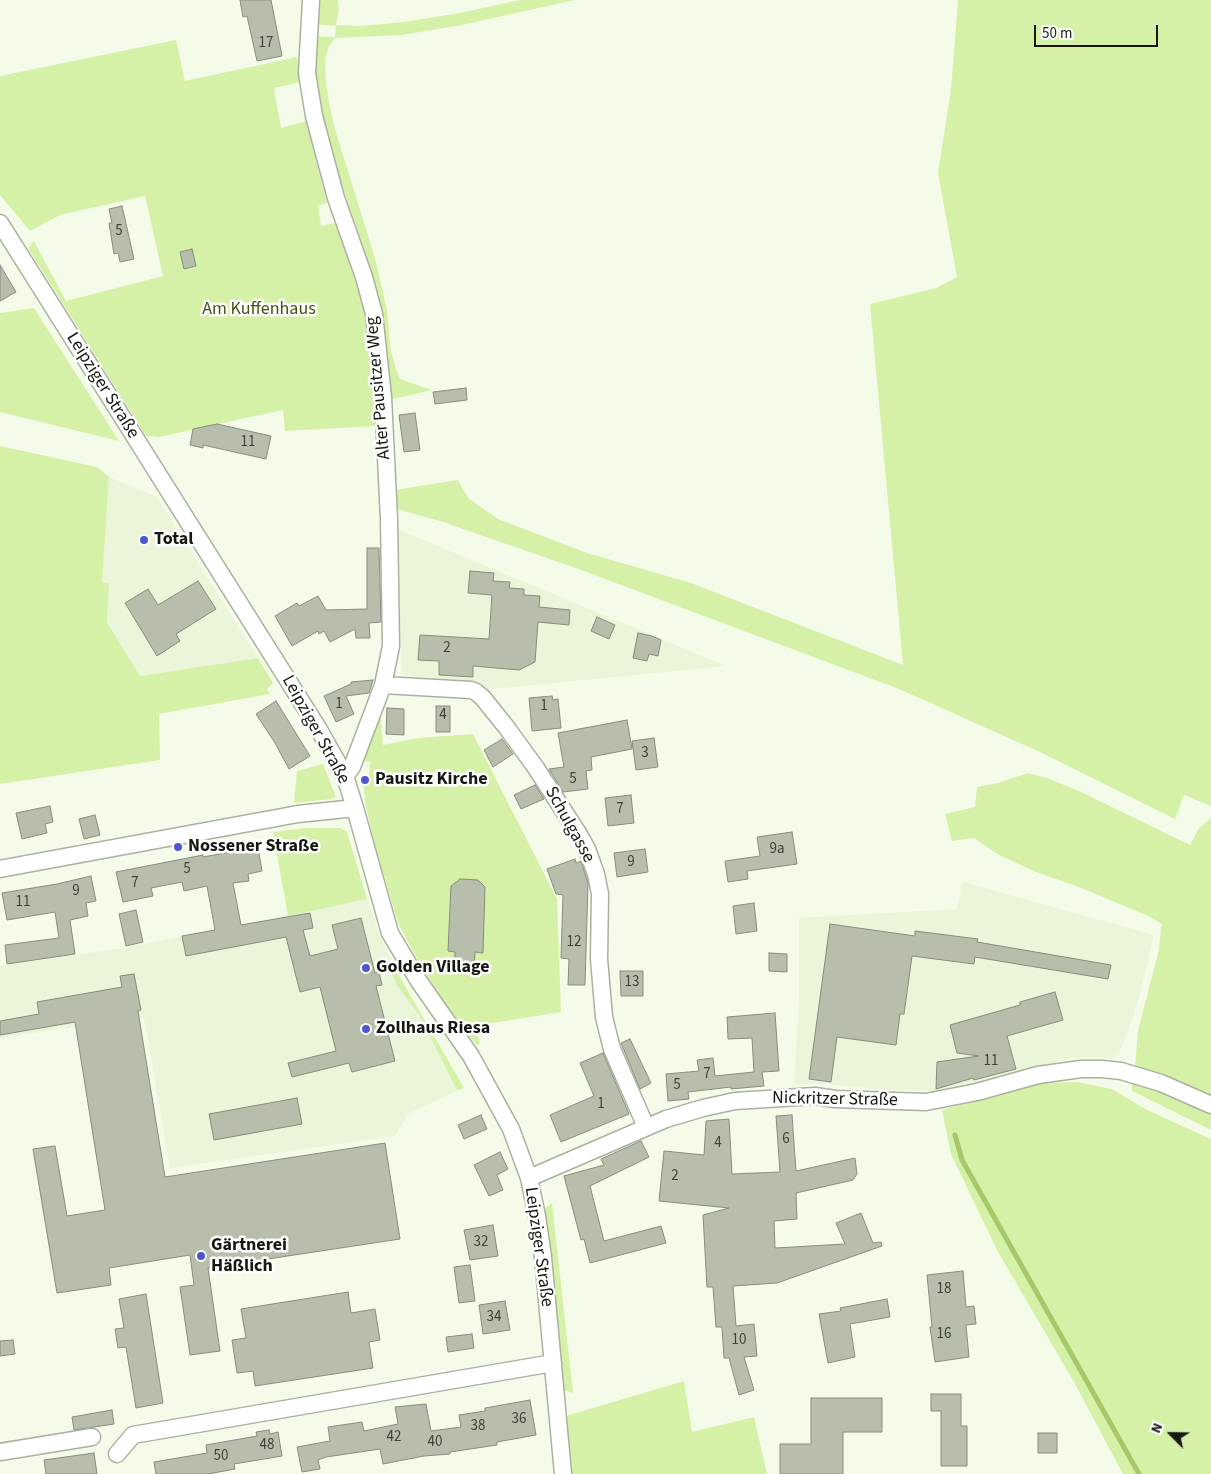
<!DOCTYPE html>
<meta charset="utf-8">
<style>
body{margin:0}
#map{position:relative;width:1211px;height:1474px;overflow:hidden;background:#f4fce9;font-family:"Source Sans 3",sans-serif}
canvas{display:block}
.north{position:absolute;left:1146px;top:1409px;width:50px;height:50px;-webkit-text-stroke:4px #fff;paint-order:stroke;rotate:293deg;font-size:14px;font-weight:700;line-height:20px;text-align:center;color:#161912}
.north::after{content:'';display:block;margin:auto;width:18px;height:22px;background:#161912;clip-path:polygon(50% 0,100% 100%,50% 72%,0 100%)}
.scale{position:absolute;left:1034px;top:25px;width:124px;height:22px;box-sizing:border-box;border:2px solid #161912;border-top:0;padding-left:6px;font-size:15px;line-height:18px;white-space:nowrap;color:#161912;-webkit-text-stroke:4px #fff;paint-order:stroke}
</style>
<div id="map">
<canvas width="1211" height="1474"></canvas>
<div class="north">N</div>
<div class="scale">50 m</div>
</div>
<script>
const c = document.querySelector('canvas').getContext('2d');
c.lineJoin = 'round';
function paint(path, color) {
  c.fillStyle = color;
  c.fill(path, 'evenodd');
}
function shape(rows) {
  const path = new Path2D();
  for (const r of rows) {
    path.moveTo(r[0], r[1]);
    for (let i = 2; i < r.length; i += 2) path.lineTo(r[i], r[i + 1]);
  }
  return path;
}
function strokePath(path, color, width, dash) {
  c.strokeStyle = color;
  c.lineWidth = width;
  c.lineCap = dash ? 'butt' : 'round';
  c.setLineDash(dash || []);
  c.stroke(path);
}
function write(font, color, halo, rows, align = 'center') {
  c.font = font + ' "Source Sans 3",sans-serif';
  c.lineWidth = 5;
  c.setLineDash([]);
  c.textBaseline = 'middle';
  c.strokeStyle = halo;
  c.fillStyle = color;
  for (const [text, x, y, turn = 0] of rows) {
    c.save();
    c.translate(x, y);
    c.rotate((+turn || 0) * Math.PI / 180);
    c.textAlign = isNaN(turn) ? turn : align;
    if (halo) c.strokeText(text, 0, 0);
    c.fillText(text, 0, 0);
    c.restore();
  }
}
paint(shape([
 [109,477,157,497,258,658,140,676,107,622,109,583,102,583],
 [397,529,726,666,483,690,473,681,468,684,412,678,402,673],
 [963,882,1154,935,1139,998,1124,1042,1115,1058,1071,1058,972,1084,935,1091,877,1089,826,1084,794,1084,799,999,799,918,956,909],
 [367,899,385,948,397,972,464,1088,409,1113,395,1136,170,1168,144,1017,0,1038,0,966,130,947]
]), '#eaf5da');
paint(shape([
 [317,0,338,0,339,10,336,25,361,26,404,22,460,13,520,0,575,0,462,25,402,35,335,38,329,46,325,59,326,82,329,103,335,129,375,258,387,310,391,352,396,369,400,379,432,390,389,400,379,314,368,262,320,118,313,61,315,36,335,37,336,26,313,24],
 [958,0,1211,0,1211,806,1184,795,1175,819,1042,753,899,689,581,570,443,522,397,509,395,490,458,480,468,498,498,519,587,553,691,583,903,665,870,304,936,288,957,277,938,173,951,89],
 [176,40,185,81,297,57,300,82,274,88,281,128,306,121,327,203,318,206,321,226,334,223,338,227,365,313,371,350,368,351,369,356,371,356,377,426,285,431,283,410,159,437,146,436,28,248,34,241,66,301,163,276,145,196,60,215,30,231,0,195,0,76],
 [34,308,119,441,0,412,0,313],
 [0,446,97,467,109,477,102,583,109,583,107,622,140,676,258,658,273,683,267,689,270,694,159,714,160,760,0,784],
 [380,709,383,745,417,738,473,734,557,899,561,1012,475,1026,480,1044,477,1045,458,1023,422,968,398,923,372,835,365,801,363,777,369,776,370,762,363,761,368,742],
 [323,764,336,797,332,799,294,803,297,771],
 [1028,773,1047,778,1079,791,1190,845,1199,828,1211,818,1211,1096,1164,1076,1135,1067,1138,1030,1158,954,1162,924,1148,916,1079,887,1036,872,997,854,974,838,952,841,945,814,975,807,977,787,998,783],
 [306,828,340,828,347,832,367,899,288,916,273,832],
 [397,972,464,1088,457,1090,419,1015,397,985,392,974],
 [1077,1082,1112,1089,1147,1110,1211,1139,1211,1474,1123,1474,1075,1384,997,1250,951,1154,942,1110,1041,1083],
 [1132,1082,1153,1089,1211,1113,1211,1130,1132,1091],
 [552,1203,573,1393,564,1390,559,1350,545,1208],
 [684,1381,692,1432,754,1417,767,1474,572,1474,566,1416]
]), '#d5f1a7');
strokePath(shape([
 [955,1135,962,1160,1139,1474]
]), '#a7c869', 5);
const building = shape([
 [240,0,271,0,282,56,257,61,247,16,243,17,240,0],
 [122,206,134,259,120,262,118,253,114,254,109,223,112,223,109,209,122,206],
 [192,249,196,266,184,269,180,252,192,249],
 [0,265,16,292,0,301,0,265],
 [466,388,467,400,435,404,433,392,466,388],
 [415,413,420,450,404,452,399,415,415,413],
 [217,424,271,436,266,459,203,445,203,448,190,445,193,429,217,424],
 [367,548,379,548,381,622,369,623,370,638,356,638,355,629,330,642,324,631,319,634,318,631,292,646,275,616,297,603,299,606,318,596,326,610,367,609,367,548],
 [470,571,494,573,493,581,510,582,509,588,524,589,524,595,540,596,539,607,570,610,569,625,538,622,535,662,519,670,473,666,473,677,439,675,439,661,418,660,420,635,489,639,492,595,468,593,470,571],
 [198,581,216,609,176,634,180,641,157,656,125,603,148,589,158,605,198,581],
 [597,617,615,625,609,639,591,631,597,617],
 [638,633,652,636,661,640,658,656,649,654,647,661,633,658,638,633],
 [373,680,369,693,346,696,354,714,336,722,324,696,351,684,351,682,373,680],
 [552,696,553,700,558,699,561,728,532,731,529,698,552,696],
 [276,701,310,756,289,769,275,743,256,714,276,701],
 [436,706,450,706,450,732,436,732,436,706],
 [387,708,404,709,404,735,386,734,387,708],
 [627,720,632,749,591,757,592,770,586,771,588,789,563,792,549,769,564,767,558,733,627,720],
 [654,738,658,767,636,770,632,741,654,738],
 [502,739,513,754,493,767,484,750,502,739],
 [535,785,544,799,521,809,514,795,535,785],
 [631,795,634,823,608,826,605,798,631,795],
 [50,806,53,822,45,824,47,833,22,839,16,813,50,806],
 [95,815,100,835,84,839,79,819,95,815],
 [792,832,797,864,747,871,748,879,728,882,725,861,760,856,757,837,792,832],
 [258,847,262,871,248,874,249,881,233,883,241,925,310,913,313,928,303,930,310,956,338,949,332,925,361,918,375,973,379,972,382,985,376,986,395,1061,352,1072,349,1063,292,1077,288,1063,336,1051,320,987,300,992,286,937,186,956,182,936,215,930,207,886,184,891,182,882,151,888,153,896,123,902,116,872,203,855,203,857,258,847],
 [645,849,648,872,617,877,614,853,645,849],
 [575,859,576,863,581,861,588,883,585,985,568,985,569,959,561,958,563,895,556,894,547,869,575,859],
 [91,876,96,901,86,903,88,916,70,920,75,954,7,964,5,945,59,938,55,912,7,920,2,893,57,884,91,876],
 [460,879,478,880,485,887,483,953,475,952,474,971,454,970,455,952,448,951,451,886,460,879],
 [754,903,757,931,736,934,733,906,754,903],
 [136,910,143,942,126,946,119,914,136,910],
 [830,924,915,936,915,931,978,939,977,942,1111,965,1108,979,975,957,974,964,912,956,904,1014,900,1014,896,1045,837,1037,831,1082,809,1079,830,924],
 [769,953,787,954,787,972,769,971,769,953],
 [620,971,643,971,643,996,621,996,620,971],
 [134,974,141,1010,138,1011,165,1177,385,1143,400,1239,208,1268,220,1351,190,1355,180,1287,194,1285,190,1255,109,1268,111,1285,57,1293,33,1149,55,1146,67,1216,105,1210,75,1022,0,1035,0,1021,39,1014,37,1002,122,987,120,976,134,974],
 [1055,992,1063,1020,1007,1036,1016,1069,974,1080,973,1078,936,1089,937,1062,979,1056,957,1053,950,1025,1020,1005,1020,1002,1055,992],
 [775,1013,779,1071,762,1072,764,1086,731,1089,731,1087,688,1092,689,1099,668,1101,666,1074,699,1071,697,1060,713,1058,715,1076,754,1072,752,1038,728,1039,727,1017,775,1013],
 [630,1039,651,1083,640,1089,621,1043,630,1039],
 [603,1053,629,1114,561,1142,550,1115,594,1096,580,1063,603,1053],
 [297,1098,302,1124,214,1140,209,1114,297,1098],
 [481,1115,487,1129,464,1139,458,1125,481,1115],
 [792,1115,796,1171,855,1158,857,1174,853,1180,796,1193,797,1219,774,1221,775,1248,845,1244,836,1223,861,1213,873,1243,881,1242,882,1246,777,1283,733,1286,736,1326,754,1324,757,1356,744,1357,754,1390,739,1395,729,1358,724,1358,722,1327,716,1327,713,1287,707,1287,703,1215,729,1208,659,1201,664,1151,704,1155,706,1121,729,1119,732,1174,780,1172,776,1116,792,1115],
 [641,1141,649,1157,590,1186,604,1241,661,1226,666,1243,590,1263,584,1239,581,1240,564,1176,604,1165,601,1159,641,1141],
 [500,1152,508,1169,497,1175,503,1190,489,1196,474,1165,500,1152],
 [493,1225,498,1256,470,1260,464,1230,493,1225],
 [470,1265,475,1301,459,1303,454,1267,470,1265],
 [963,1271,966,1307,974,1306,976,1324,966,1325,969,1357,935,1362,930,1327,932,1327,927,1275,963,1271],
 [348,1292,351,1313,375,1309,380,1340,369,1342,373,1368,255,1386,253,1371,237,1373,232,1340,246,1338,241,1309,348,1292],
 [146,1294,163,1403,136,1408,126,1347,118,1348,115,1329,124,1328,119,1299,146,1294],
 [887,1299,890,1317,850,1324,855,1357,828,1363,819,1314,841,1311,840,1308,887,1299],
 [505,1301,510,1330,483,1334,479,1305,505,1301],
 [472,1334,474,1348,448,1352,446,1337,472,1334],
 [13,1340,15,1354,0,1356,0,1341,13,1340],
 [931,1394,961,1394,961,1426,967,1426,967,1466,941,1466,941,1411,931,1411,931,1394],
 [811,1398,882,1398,882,1432,843,1432,843,1474,780,1474,780,1444,811,1444,811,1398],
 [530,1400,536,1435,497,1442,497,1445,450,1452,450,1454,424,1456,383,1464,380,1449,326,1457,318,1460,320,1469,302,1472,297,1447,330,1441,328,1427,362,1422,364,1431,398,1424,395,1407,426,1404,431,1431,461,1427,459,1415,485,1411,485,1408,530,1400],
 [112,1410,114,1424,74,1430,72,1417,112,1410],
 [269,1430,270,1434,278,1432,282,1456,234,1464,235,1469,208,1474,156,1474,154,1462,207,1453,206,1445,257,1436,256,1432,269,1430],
 [1038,1433,1057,1433,1057,1453,1038,1453,1038,1433],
 [94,1453,97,1474,46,1474,44,1460,94,1453]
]);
paint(building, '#b7bfac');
strokePath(building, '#868d7b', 1);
const minor = shape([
 [311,0,307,73,314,116,336,198,364,277,374,314,383,397,389,519,391,646,383,685,352,767,345,776],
 [0,223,318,728,345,776,355,808,390,933,418,980,471,1056,511,1129,529,1178,537,1216,543,1257,563,1474],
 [383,685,471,690,476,692,483,698,507,728,536,768,578,833,587,849,596,874,600,894,599,959,604,1017,612,1049,646,1127],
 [0,869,298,814,355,808],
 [529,1178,666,1119,703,1108,735,1101,815,1096,835,1099,926,1102,977,1092,1038,1075,1081,1069,1102,1069,1121,1071,1161,1083,1211,1105],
 [0,1452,92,1437],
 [117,1454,133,1435,553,1363]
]);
strokePath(minor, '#aab19f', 19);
strokePath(minor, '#fff', 16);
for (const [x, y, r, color] of [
 [144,540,5,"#4e57cd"],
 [365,780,5,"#4e57cd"],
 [178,847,5,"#4e57cd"],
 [366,968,5,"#4e57cd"],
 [366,1029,5,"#4e57cd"],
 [201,1256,5,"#4e57cd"]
]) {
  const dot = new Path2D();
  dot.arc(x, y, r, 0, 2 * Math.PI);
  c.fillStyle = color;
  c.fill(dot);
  strokePath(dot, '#fff', 2);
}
write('15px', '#3e4238', null, [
 ["17",266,44],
 ["5",119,232],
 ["11",248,443],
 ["2",447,649],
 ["1",339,705],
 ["1",544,707],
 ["4",443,716],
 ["3",645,754],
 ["5",573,780],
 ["7",620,810],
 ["9a",777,850],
 ["9",631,863],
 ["5",187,870],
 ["7",135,884],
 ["9",76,892],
 ["11",23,903],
 ["12",574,943],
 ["13",632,983],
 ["11",991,1062],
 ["7",707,1075],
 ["5",677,1086],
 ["1",601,1105],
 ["6",786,1140],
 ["4",718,1144],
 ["2",675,1177],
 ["32",481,1243],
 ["18",944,1290],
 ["34",494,1318],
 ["16",944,1335],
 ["10",739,1341],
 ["36",519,1420],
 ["38",478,1427],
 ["42",394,1438],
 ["40",435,1443],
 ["48",267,1446],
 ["50",221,1457]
]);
write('18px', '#40540f', '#fff', [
 ["Am Kuffenhaus",259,310]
]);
write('18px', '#161912', '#fff', [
 ["Leipziger Straße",102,386,58],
 ["Alter Pausitzer Weg",379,388,-95],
 ["Leipziger Straße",315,730,61],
 ["Schulgasse",569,825,61],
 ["Nickritzer Straße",835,1100,1],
 ["Leipziger Straße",538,1247,82]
]);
write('bold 18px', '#161912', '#fff', [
 ["Total",154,540],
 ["Pausitz Kirche",375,780],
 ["Nossener Straße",188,847],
 ["Golden Village",376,968],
 ["Zollhaus Riesa",376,1029],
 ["Gärtnerei",211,1246],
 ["Häßlich",211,1267]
], 'left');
</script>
